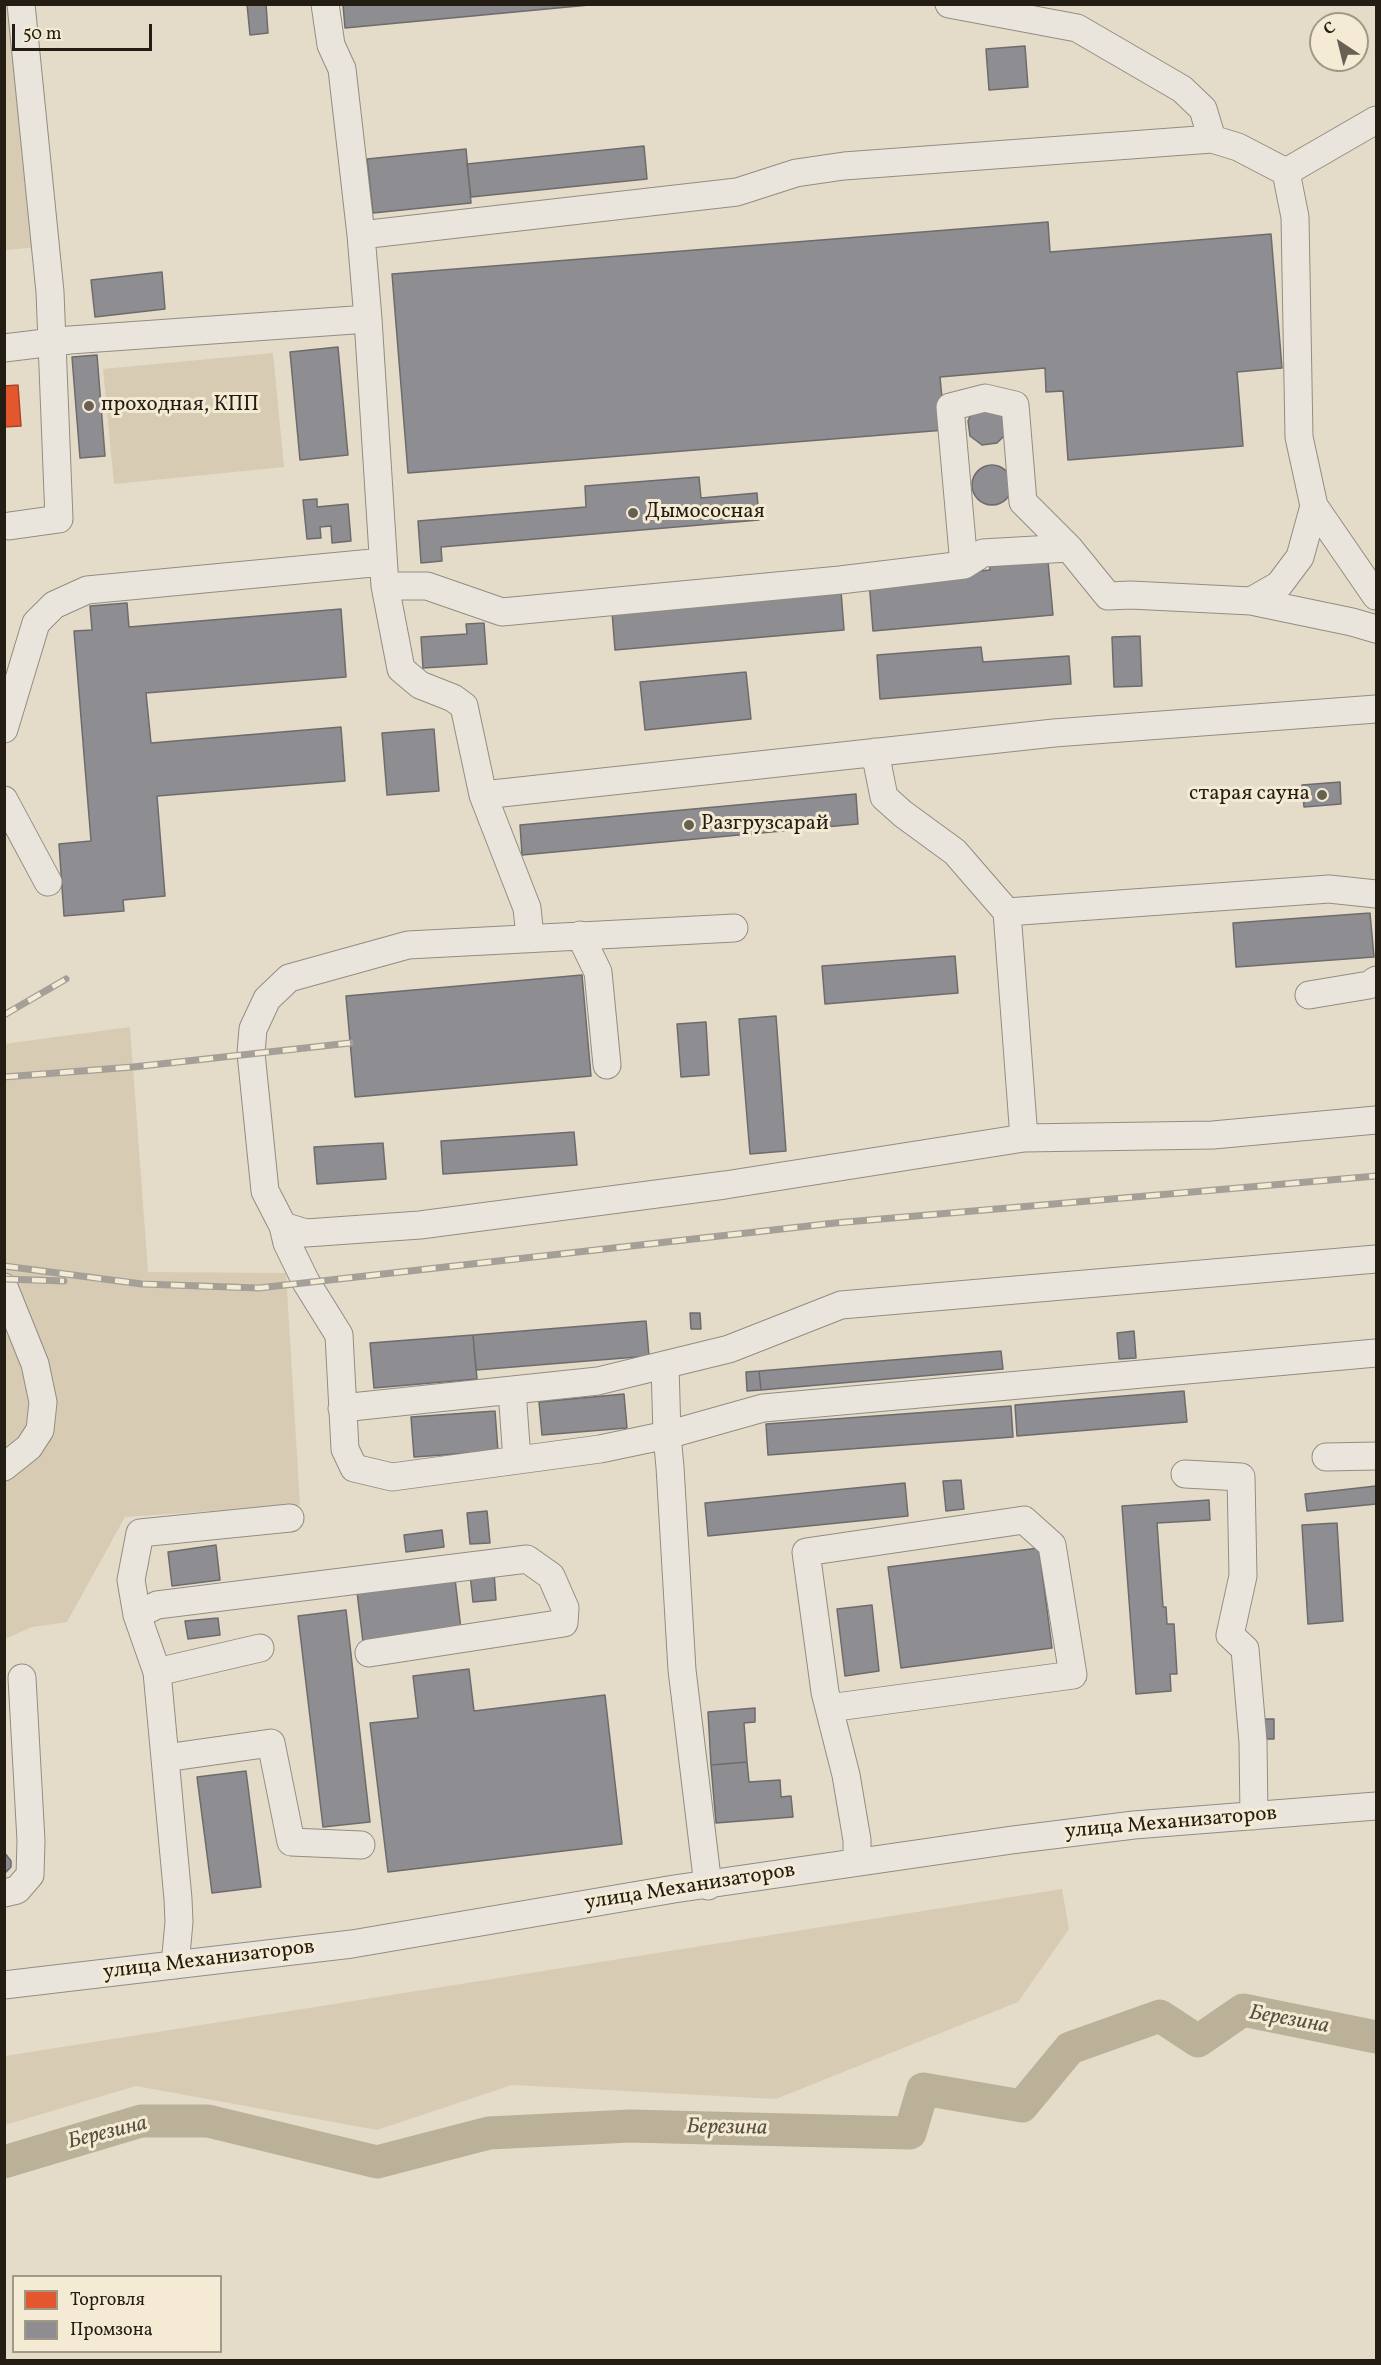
<!DOCTYPE html>
<meta charset="utf-8">
<style>
body{margin:0}
#map{position:relative;width:1381px;height:2365px;overflow:hidden;background:#e4dcc9;font-family:Vollkorn,serif}
canvas{display:block}
.frame{position:absolute;inset:0;border:6px solid #241d13;pointer-events:none}
.legend{position:absolute;left:12px;top:2275px;width:210px;height:78px;box-sizing:border-box;background:#f5ebd5;border:2px solid #a19987;margin:0;padding:8px 10px;list-style:none;font-size:18px;color:#241d13}
.legend li{display:flex;align-items:center;gap:12px;height:30px}
.legend b{width:30px;border:2px solid #a19987}
.north{position:absolute;left:1309px;top:12px;width:60px;height:60px;box-sizing:border-box;background:#f5ebd5;border:2px solid #a19987;border-radius:50%;rotate:325deg;font-size:16px;font-weight:700;line-height:24px;text-align:center;color:#241d13}
.north::after{content:'';display:block;margin:auto;width:21px;height:27px;background:#676053;clip-path:polygon(50% 0,100% 100%,50% 72%,0 100%)}
.scale{position:absolute;left:12px;top:24px;width:140px;height:27px;box-sizing:border-box;border:3px solid #241d13;border-top:0;padding-left:8px;font-size:18px;line-height:21px;white-space:nowrap;color:#241d13;-webkit-text-stroke:4px #f5ebd5;paint-order:stroke}
</style>
<div id="map">
<canvas width="1381" height="2365"></canvas>
<div class="frame"></div>
<ul class="legend">
<li><b style="height:16px;background:#e4572e"></b>Торговля</li>
<li><b style="height:16px;background:#8d8d92"></b>Промзона</li>
</ul>
<div class="north">С</div>
<div class="scale">50 m</div>
</div>
<script>
const c = document.querySelector('canvas').getContext('2d');
c.lineJoin = 'round';
function paint(path, color) {
  c.fillStyle = color;
  c.fill(path, 'evenodd');
}
function shape(rows) {
  const path = new Path2D();
  for (const r of rows) {
    if (r.length === 3) {
      path.moveTo(r[0] + r[2], r[1]);
      path.arc(r[0], r[1], r[2], 0, 2 * Math.PI);
      continue;
    }
    path.moveTo(r[0], r[1]);
    for (let i = 2; i < r.length; i += 2) path.lineTo(r[i], r[i + 1]);
  }
  return path;
}
function strokePath(path, color, width, dash) {
  c.strokeStyle = color;
  c.lineWidth = width;
  c.lineCap = dash ? 'butt' : 'round';
  c.setLineDash(dash || []);
  c.stroke(path);
}
function write(font, color, halo, rows, align = 'center') {
  c.font = font + ' Vollkorn,serif';
  c.lineWidth = 6;
  c.setLineDash([]);
  c.textBaseline = 'middle';
  c.strokeStyle = halo;
  c.fillStyle = color;
  for (const [text, x, y, turn = 0] of rows) {
    c.save();
    c.translate(x, y);
    c.rotate((+turn || 0) * Math.PI / 180);
    c.textAlign = isNaN(turn) ? turn : align;
    if (halo) c.strokeText(text, 0, 0);
    c.fillText(text, 0, 0);
    c.restore();
  }
}
paint(shape([
 [5,5,28,5,51,246,5,250],
 [273,353,284,467,114,484,103,369],
 [130,1027,148,1272,286,1273,300,1505,125,1517,67,1622,32,1627,5,1639,4,1044],
 [1062,1889,1069,1929,1018,2002,776,2099,512,2085,377,2130,136,2086,5,2125,5,2056]
]), '#d7ccb3');
const shops = shape([
 [18,385,21,426,4,427,4,386,18,385]
]);
paint(shops, '#e4572e');
strokePath(shops, '#aa4626', 1.5);
const industry = shape([
 [247,4,266,4,268,33,250,35,247,4],
 [343,4,600,4,345,28,343,4],
 [1025,46,1028,87,989,90,986,49,1025,46],
 [644,146,647,179,471,197,467,164,644,146],
 [466,149,471,203,373,213,367,159,466,149],
 [1048,222,1050,252,1271,234,1282,368,1237,372,1243,446,1068,460,1063,391,1046,392,1045,368,940,377,945,430,408,473,392,274,1048,222],
 [162,272,165,309,95,317,91,280,162,272],
 [338,347,348,455,300,460,290,352,338,347],
 [97,355,105,456,80,458,72,357,97,355],
 [992,407,1003,413,1006,434,997,443,982,445,970,436,968,421,971,414,992,407],
 [992,485,20],
 [699,477,701,498,757,493,759,520,441,547,442,561,421,563,418,521,586,507,585,486,699,477],
 [317,499,317,507,348,504,351,541,332,543,331,526,320,527,321,538,307,539,303,500,317,499],
 [1047,551,1053,615,873,631,869,581,990,570,989,556,1047,551],
 [841,591,844,630,615,650,612,612,841,591],
 [127,603,129,627,341,609,346,677,146,693,151,743,341,727,345,781,157,796,165,896,123,900,124,911,64,916,59,844,91,841,74,631,92,630,90,606,127,603],
 [484,623,487,664,423,668,421,637,467,634,466,624,484,623],
 [1140,636,1142,686,1114,687,1112,637,1140,636],
 [981,647,983,662,1069,656,1071,684,880,699,877,655,981,647],
 [746,672,751,719,645,730,640,682,746,672],
 [434,729,439,791,387,795,382,733,434,729],
 [1340,782,1341,804,1304,807,1302,785,1340,782],
 [856,794,858,824,522,855,520,825,856,794],
 [1370,913,1374,957,1236,967,1233,923,1370,913],
 [955,956,958,993,825,1004,822,966,955,956],
 [582,975,591,1076,355,1097,346,996,582,975],
 [776,1016,786,1151,750,1154,739,1019,776,1016],
 [706,1022,709,1075,681,1077,677,1024,706,1022],
 [574,1132,577,1165,443,1174,441,1141,574,1132],
 [383,1143,386,1179,317,1184,314,1147,383,1143],
 [690,1313,700,1313,701,1329,691,1329,690,1313],
 [646,1321,649,1356,476,1370,473,1335,646,1321],
 [1134,1331,1136,1358,1119,1359,1117,1333,1134,1331],
 [473,1335,477,1379,374,1388,370,1343,473,1335],
 [1001,1351,1003,1369,761,1390,759,1371,1001,1351],
 [759,1371,761,1390,747,1391,746,1372,759,1371],
 [1184,1391,1187,1422,1017,1436,1015,1405,1184,1391],
 [624,1394,627,1428,542,1435,539,1402,624,1394],
 [1011,1406,1013,1437,768,1455,766,1424,1011,1406],
 [495,1411,498,1451,414,1457,411,1417,495,1411],
 [961,1480,964,1509,946,1511,943,1481,961,1480],
 [905,1483,908,1516,708,1536,705,1503,905,1483],
 [1376,1486,1376,1504,1307,1511,1305,1494,1376,1486],
 [1209,1500,1210,1520,1157,1523,1163,1607,1166,1607,1167,1624,1174,1624,1177,1674,1170,1674,1171,1691,1136,1694,1122,1506,1209,1500],
 [487,1511,490,1543,470,1544,467,1513,487,1511],
 [1337,1523,1343,1621,1308,1624,1302,1525,1337,1523],
 [442,1530,444,1547,406,1552,404,1535,442,1530],
 [216,1545,220,1580,172,1586,168,1552,216,1545],
 [1039,1548,1052,1648,901,1668,888,1567,1039,1548],
 [494,1572,496,1600,473,1602,470,1574,494,1572],
 [455,1579,461,1629,363,1642,357,1592,455,1579],
 [872,1605,879,1671,845,1676,837,1609,872,1605],
 [346,1610,370,1822,323,1827,298,1616,346,1610],
 [218,1618,220,1635,188,1639,185,1621,218,1618],
 [469,1669,474,1711,605,1695,622,1844,388,1872,370,1723,418,1718,413,1676,469,1669],
 [755,1708,755,1722,744,1723,747,1762,711,1765,708,1712,755,1708],
 [1265,1719,1274,1719,1274,1739,1265,1739,1265,1719],
 [747,1762,749,1782,780,1780,781,1797,791,1796,793,1817,716,1823,711,1765,747,1762],
 [246,1771,261,1887,212,1893,197,1777,246,1771],
 [4,1852,11,1861,11,1867,4,1874,4,1852]
]);
paint(industry, '#8d8d92');
strokePath(industry, '#6e6b6c', 1.5);
strokePath(shape([
 [4,2162,141,2121,208,2121,377,2162,489,2133,630,2126,910,2133,923,2089,1022,2106,1070,2048,1160,2016,1198,2041,1243,2010,1376,2037]
]), '#bbb199', 33);
const minor = shape([
 [949,4,1077,28,1182,89,1203,109,1212,139],
 [1286,172,1376,120],
 [361,235,737,192,796,173,844,166,1212,139,1238,147,1286,172,1295,217,1299,437,1314,506,1376,596],
 [368,319,385,586,401,669,420,685,453,698,464,706,483,795,527,908,530,937],
 [4,348,70,340,368,319,361,235,342,69,331,45,325,4],
 [9,526,59,519,50,292,21,4],
 [964,565,950,407,985,398,1015,405,1023,502,1069,548,1108,596,1131,595,1251,601,1352,622,1376,629],
 [385,586,427,586,502,612,840,580,964,565,983,553,1069,548],
 [1251,601,1279,585,1300,557,1314,506],
 [4,729,36,623,54,605,87,590,383,562],
 [875,752,884,797,903,814,955,852,1007,912],
 [483,795,1054,733,1376,709],
 [4,800,48,882],
 [734,928,408,945,289,978,267,999,253,1029,251,1053,265,1191,283,1226,287,1243,306,1282,339,1335,345,1449,354,1468,392,1477,600,1449,667,1435,763,1408,1376,1353],
 [580,935,598,972,607,1065],
 [1309,995,1369,985,1376,980],
 [1024,1138,1007,912,1329,889,1376,894],
 [283,1226,306,1233,420,1225,725,1185,1024,1138,1213,1135,1376,1120],
 [4,1287,35,1364,43,1402,40,1430,29,1447,4,1467],
 [665,1365,667,1435,670,1467,682,1670,708,1886],
 [512,1390,517,1460],
 [342,1408,598,1381,729,1349,841,1305,1376,1259],
 [1326,1457,1376,1456],
 [1185,1474,1241,1477,1243,1576,1230,1635,1245,1649,1253,1742,1254,1816],
 [137,1615,157,1605,527,1559,551,1576,565,1608,564,1623,369,1653],
 [157,1672,260,1648],
 [829,1708,1073,1675,1052,1545,1024,1520,806,1552,825,1692,829,1708,846,1775,857,1840,857,1862],
 [165,1758,271,1743,291,1842,361,1845],
 [4,1893,17,1890,30,1875,31,1841,22,1678],
 [175,1965,179,1922,178,1899,157,1672,137,1615,131,1580,140,1533,290,1518],
 [4,1985,352,1944,674,1889,1012,1840,1134,1825,1376,1806]
]);
strokePath(minor, '#928d81', 29);
strokePath(minor, '#eae5dc', 27);
const rail = shape([
 [4,1015,66,979],
 [4,1077,133,1067,350,1043],
 [4,1266,142,1284,259,1288,835,1223,1376,1176],
 [4,1279,64,1281]
]);
strokePath(rail, '#a4a098', 7);
strokePath(rail, '#f5ebd5', 4.5, [14]);
for (const [x, y, r, color] of [
 [89,406,6,"#676053"],
 [633,513,6,"#676053"],
 [1322,795,6,"#676053"],
 [689,825,6,"#676053"]
]) {
  const dot = new Path2D();
  dot.arc(x, y, r, 0, 2 * Math.PI);
  c.fillStyle = color;
  c.fill(dot);
  strokePath(dot, '#f5ebd5', 2);
}
write('21px', '#241d13', '#f5ebd5', [
 ["проходная, КПП",101,406],
 ["Дымососная",645,513],
 ["старая сауна",1310,795,"right"],
 ["Разгрузсарай",701,825]
], 'left');
write('21px', '#241d13', '#f5ebd5', [
 ["улица Механизаторов",1171,1824,-5],
 ["улица Механизаторов",690,1888,-9],
 ["улица Механизаторов",209,1961,-7]
]);
write('italic 22px', '#5a5140', '#f5ebd5', [
 ["Березина",1289,2021,10],
 ["Березина",727,2129,1],
 ["Березина",108,2134,-14]
]);
</script>
